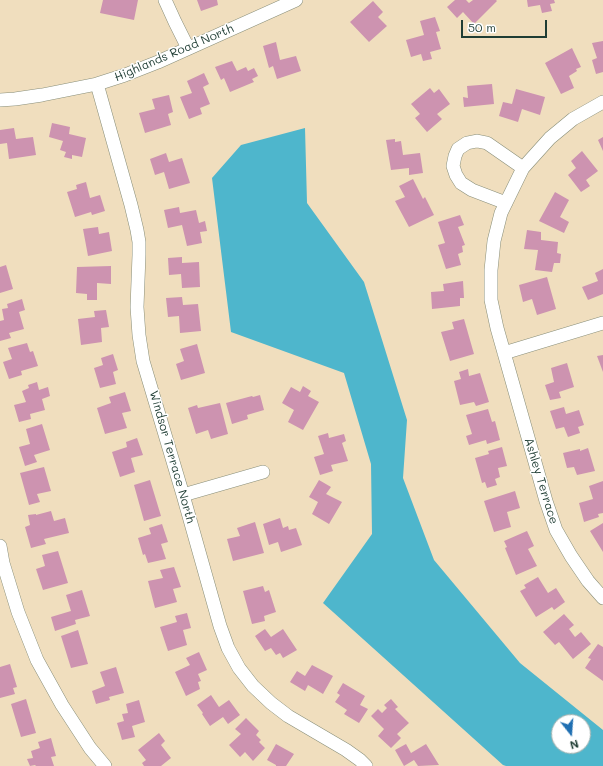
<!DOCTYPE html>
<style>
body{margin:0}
#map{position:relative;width:603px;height:766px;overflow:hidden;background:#f0debe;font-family:Mali,sans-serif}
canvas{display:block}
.north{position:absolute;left:551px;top:714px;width:40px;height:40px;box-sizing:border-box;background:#fff;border:1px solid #a5b1ae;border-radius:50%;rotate:163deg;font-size:11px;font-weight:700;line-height:16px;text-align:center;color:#1f3d34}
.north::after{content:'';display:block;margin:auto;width:14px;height:18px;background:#1f6fb2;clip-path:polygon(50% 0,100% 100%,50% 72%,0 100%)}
.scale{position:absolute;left:461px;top:20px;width:86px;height:18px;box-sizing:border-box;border:2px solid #1f3d34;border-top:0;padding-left:5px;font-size:12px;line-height:14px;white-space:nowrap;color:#1f3d34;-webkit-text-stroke:3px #fff;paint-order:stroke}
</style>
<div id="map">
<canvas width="603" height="766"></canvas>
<div class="north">N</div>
<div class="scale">50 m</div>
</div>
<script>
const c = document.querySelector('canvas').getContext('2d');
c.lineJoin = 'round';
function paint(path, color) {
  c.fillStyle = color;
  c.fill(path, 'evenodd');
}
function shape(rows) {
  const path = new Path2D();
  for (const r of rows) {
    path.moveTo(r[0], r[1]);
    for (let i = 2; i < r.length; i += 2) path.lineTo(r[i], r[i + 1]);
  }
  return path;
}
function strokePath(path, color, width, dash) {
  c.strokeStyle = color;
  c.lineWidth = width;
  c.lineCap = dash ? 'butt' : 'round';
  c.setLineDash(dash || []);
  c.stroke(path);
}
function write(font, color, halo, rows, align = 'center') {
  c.font = font + ' Mali,sans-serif';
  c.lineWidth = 3;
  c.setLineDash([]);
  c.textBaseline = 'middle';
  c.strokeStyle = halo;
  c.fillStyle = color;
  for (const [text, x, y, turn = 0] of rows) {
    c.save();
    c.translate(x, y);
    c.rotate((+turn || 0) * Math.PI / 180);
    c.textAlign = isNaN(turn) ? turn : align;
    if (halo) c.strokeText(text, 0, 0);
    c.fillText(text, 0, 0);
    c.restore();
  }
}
paint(shape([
 [305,128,307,203,364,282,407,420,403,478,434,560,520,663,603,730,603,766,506,766,503,765,323,603,372,534,371,464,344,373,231,332,212,178,241,145],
 [559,722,583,722,583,746,559,746]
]), '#4eb6cc');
paint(shape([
 [103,0,138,0,134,20,100,13],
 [197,0,217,0,218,5,201,11],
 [455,0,466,0,469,3,473,0,496,0,497,1,474,24,463,12,457,18,447,7],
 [527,0,554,0,555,3,550,4,552,11,542,13,540,5,528,7],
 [373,1,383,12,378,17,387,26,369,42,350,22],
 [435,17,440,31,436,32,441,49,430,52,432,59,423,61,421,54,411,57,406,40,424,35,420,21],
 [603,41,603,72,596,74,592,60,597,58,592,43],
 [276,42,280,60,296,56,301,71,277,79,273,66,269,68,263,46],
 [572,48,581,67,576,69,577,71,569,76,574,88,561,94,545,63],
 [232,61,237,71,246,67,248,71,254,68,258,76,252,79,254,82,230,92,224,78,221,80,215,67],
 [204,73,209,84,203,87,210,104,200,108,202,114,189,119,180,97,192,93,187,81],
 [492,84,494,104,464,107,463,97,468,98,467,86],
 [430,88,434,93,439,89,450,104,437,114,442,119,427,132,415,118,420,114,411,104],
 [516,89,545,97,540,115,522,109,518,122,499,116,503,102,512,104],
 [169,95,173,112,168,114,171,125,145,133,139,113,155,109,152,99],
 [52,123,70,127,69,134,86,138,82,157,72,155,72,159,64,157,66,152,60,150,63,141,49,137],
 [14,128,16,139,33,137,36,155,9,159,7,143,0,144,0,130],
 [603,137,603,151,598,140],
 [395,139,395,142,401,141,403,155,420,153,423,173,409,175,409,168,391,170,386,140],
 [582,151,598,171,586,180,590,186,581,192,568,175,576,168,571,161],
 [166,153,169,162,182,158,190,183,169,189,164,172,155,175,150,159],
 [413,179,423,199,425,197,434,215,409,227,395,201,405,197,399,186],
 [86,182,90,198,100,195,105,211,92,215,91,212,75,217,67,192,77,189,76,185],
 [555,192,569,200,560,217,569,222,564,233,539,221],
 [179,207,180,213,196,210,199,223,205,221,207,231,200,232,202,243,187,246,182,225,168,228,164,210],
 [460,215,464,225,458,227,465,245,462,246,463,252,458,254,461,265,446,269,438,245,445,243,438,222],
 [98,227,99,234,109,232,112,251,88,256,83,229],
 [527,230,541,232,541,240,558,242,557,253,561,254,560,263,554,263,552,272,535,270,538,250,524,249],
 [182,257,182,263,199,262,200,287,182,288,181,274,169,275,168,258],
 [6,265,13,289,0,293,0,267],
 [111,266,111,284,97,283,97,300,87,300,87,294,76,293,77,267],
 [603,269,603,294,588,300,582,287,598,281,595,273],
 [547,277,556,309,537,315,532,299,523,302,519,285],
 [463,281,464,298,460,298,460,306,432,309,431,292,444,291,443,284],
 [182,297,183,305,198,304,201,331,180,333,179,316,168,317,166,298],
 [22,299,25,310,19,312,24,329,9,333,11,338,0,341,0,321,4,320,2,309,8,308,7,304],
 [106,310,109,327,101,328,102,342,81,345,78,319,95,317,94,311],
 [464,319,474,354,450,361,441,332,454,329,452,322],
 [27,343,30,352,33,351,38,366,21,371,22,375,9,379,3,362,12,359,8,348],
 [197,344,205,373,181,380,176,364,184,361,180,349],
 [113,354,118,370,113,372,116,384,100,388,94,368,103,365,101,358],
 [603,355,603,372,597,356],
 [567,363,574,387,559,392,561,398,550,400,545,385,554,382,551,368],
 [468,369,469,376,480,373,489,402,476,406,474,402,460,405,454,381,461,379,459,372],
 [37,382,39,390,48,387,50,396,42,399,45,410,30,414,31,419,19,422,14,405,26,402,22,391,29,388,28,385],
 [303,386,311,391,308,396,319,402,303,430,288,422,294,410,282,403,291,387,300,392],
 [125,392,131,411,122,413,127,428,105,434,97,408,111,403,109,397],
 [260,395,264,410,247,415,248,419,232,424,226,403,252,396,253,397],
 [220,403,228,434,211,439,208,430,196,434,188,408,197,405,198,408],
 [564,407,566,414,579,410,584,425,578,427,580,433,568,437,564,427,556,429,550,411],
 [488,409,492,422,495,421,500,440,487,444,486,440,469,445,466,436,472,434,466,415],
 [42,424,50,450,34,455,37,462,25,466,19,447,30,444,26,429],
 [328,433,329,438,344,434,346,441,342,443,348,461,331,465,333,471,320,475,314,457,324,454,318,436],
 [137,438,143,455,131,458,135,472,120,477,112,452,127,447,126,442],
 [502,447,507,466,498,468,500,477,495,479,497,485,487,488,485,482,482,483,475,458,489,454,488,451],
 [588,448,595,471,577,475,574,467,567,468,563,453,580,449,580,451],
 [44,467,51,491,37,494,40,502,29,505,20,473],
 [150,480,161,516,144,521,134,485],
 [319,480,331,487,326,494,342,502,329,524,312,514,318,502,309,497],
 [603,481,603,513,598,514,599,517,584,522,579,503,593,499,589,486],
 [515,491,520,508,507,512,511,527,494,532,484,501],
 [51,511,54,521,65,518,69,533,44,539,46,544,31,548,25,527,30,525,28,515,36,514,36,515],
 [280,518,283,528,288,526,289,530,296,528,302,545,281,552,278,542,269,545,263,524],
 [255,522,264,553,233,561,227,539,240,536,237,528],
 [603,523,603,552,590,531],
 [162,524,168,542,161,544,166,559,148,563,145,554,143,555,138,538,151,534,149,528],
 [527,531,534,546,528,549,537,566,516,575,505,548,507,547,504,541],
 [58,551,68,583,43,590,36,569,45,566,42,555],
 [174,567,181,587,173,589,177,602,155,608,148,581,163,578,160,570],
 [538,577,548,593,556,588,565,602,554,610,552,607,536,617,520,591,526,588,524,585],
 [263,586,265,592,269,590,276,612,264,616,265,621,252,624,243,591],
 [82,590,90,616,75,620,76,624,55,631,51,617,71,611,66,595],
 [187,613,191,628,183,630,187,645,168,651,160,627,177,622,175,616],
 [564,614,574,625,569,629,575,637,581,632,591,644,573,659,559,642,555,645,543,632],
 [265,629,271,637,283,629,297,650,283,658,280,653,276,655,271,648,265,651,255,636],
 [78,630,88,664,71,668,61,636],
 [598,644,603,647,603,681,585,668,591,659,588,658],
 [199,652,207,670,198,674,201,681,198,682,200,689,186,696,175,672,190,665,186,658],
 [10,664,17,687,13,688,15,694,0,698,0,667],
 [312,665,333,676,323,694,308,685,305,691,290,682,297,671,305,676],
 [116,667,124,693,109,697,110,700,96,704,92,691,105,686,100,672],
 [343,683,365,696,360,705,368,709,359,723,344,714,347,710,335,702,340,695,337,693],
 [211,695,219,707,229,700,240,715,228,724,223,717,210,726,202,714,203,713,197,705],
 [26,699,36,733,21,737,11,704],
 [391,699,398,707,395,709,409,723,397,734,401,738,391,748,378,736,384,729,371,716,378,709,382,713,387,708,384,705],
 [139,700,145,722,132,726,135,737,122,740,117,723,124,721,122,714,128,713,126,704],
 [246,718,259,731,256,735,261,740,259,742,265,748,253,761,245,752,240,757,229,745,241,734,235,729],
 [159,733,165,741,161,745,171,758,161,766,144,766,142,763,146,760,138,750],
 [51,738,56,756,51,757,54,766,36,766,35,765,30,766,27,759,33,758,31,751,40,748,38,742],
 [276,744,294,754,286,766,276,766,276,765,267,760],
 [406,744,411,753,426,744,439,765,418,766,414,760,404,766,395,750]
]), '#cd93b0');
const minor = shape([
 [165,0,175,22,188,48],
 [97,84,131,205,137,230,139,242,139,255,137,307,139,335,143,361,183,495,220,626,228,648,239,668,253,686,271,703,288,716,346,750,360,760,366,766],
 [0,100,15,99,42,95,97,84,125,75,158,62,296,0],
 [603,102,573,119,550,138,523,168,501,213,494,241,491,270,491,300,497,328,546,501,556,530,571,556,588,581,603,598],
 [506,203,472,190,461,183,456,175,453,166,455,156,458,149,467,143,477,141,487,143,523,168],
 [504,353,603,323],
 [183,495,263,472],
 [0,546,3,563,18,612,37,660,62,705,90,748,105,766]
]);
strokePath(minor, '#888e79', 14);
strokePath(minor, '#fff', 13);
write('12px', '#1f3d34', '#fff', [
 ["Highlands Road North",174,53,-23],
 ["Windsor Terrace North",172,457,74],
 ["Ashley Terrace",541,481,73]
]);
</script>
